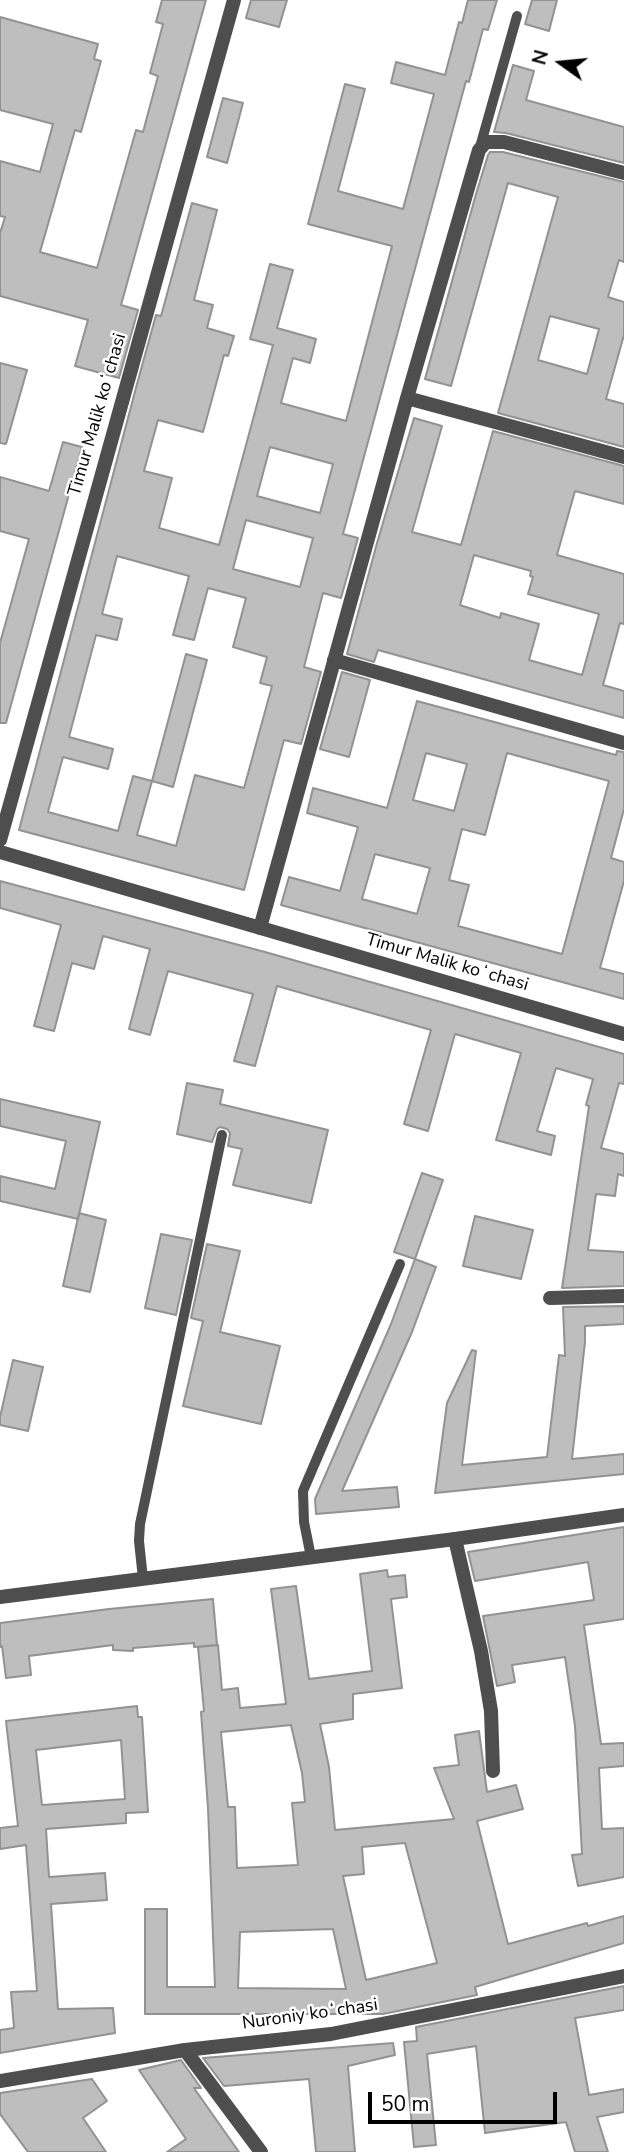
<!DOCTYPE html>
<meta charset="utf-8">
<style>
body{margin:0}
#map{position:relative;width:624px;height:2152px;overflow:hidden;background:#fff;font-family:"Nunito Sans",sans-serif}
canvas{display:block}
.north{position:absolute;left:526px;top:28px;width:70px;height:70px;-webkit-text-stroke:5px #fff;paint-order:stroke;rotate:285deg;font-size:19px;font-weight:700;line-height:28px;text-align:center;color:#000}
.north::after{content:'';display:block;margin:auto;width:24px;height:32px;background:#000;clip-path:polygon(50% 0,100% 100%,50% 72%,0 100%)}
.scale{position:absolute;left:368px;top:2092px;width:189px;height:32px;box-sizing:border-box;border:4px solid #000;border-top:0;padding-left:9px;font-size:21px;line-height:24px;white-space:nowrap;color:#000;-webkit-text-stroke:5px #fff;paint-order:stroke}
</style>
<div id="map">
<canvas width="624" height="2152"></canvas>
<div class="north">N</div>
<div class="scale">50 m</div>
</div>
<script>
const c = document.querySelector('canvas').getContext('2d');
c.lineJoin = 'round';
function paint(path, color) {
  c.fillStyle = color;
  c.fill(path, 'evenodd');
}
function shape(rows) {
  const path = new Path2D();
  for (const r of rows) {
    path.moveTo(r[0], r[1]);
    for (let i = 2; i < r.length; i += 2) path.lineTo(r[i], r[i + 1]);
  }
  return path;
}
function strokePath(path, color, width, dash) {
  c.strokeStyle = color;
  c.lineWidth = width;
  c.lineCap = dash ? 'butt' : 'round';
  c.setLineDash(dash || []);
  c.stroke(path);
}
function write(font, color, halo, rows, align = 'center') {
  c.font = font + ' "Nunito Sans",sans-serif';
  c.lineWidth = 5;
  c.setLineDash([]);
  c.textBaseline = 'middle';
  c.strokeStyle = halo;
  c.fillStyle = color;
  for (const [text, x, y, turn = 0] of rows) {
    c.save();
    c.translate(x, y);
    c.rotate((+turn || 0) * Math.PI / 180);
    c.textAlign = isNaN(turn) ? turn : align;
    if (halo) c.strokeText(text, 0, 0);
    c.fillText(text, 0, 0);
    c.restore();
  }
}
const building = shape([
 [162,0,206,0,121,305,138,310,119,378,75,366,88,320,0,296,0,233,5,217,0,216,0,161,40,172,53,124,0,110,0,17,98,44,94,59,101,61,81,132,75,130,40,252,97,268,136,130,143,132,158,76,150,73,163,24,156,22,162,0],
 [251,0,287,0,279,27,246,18,251,0],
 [468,0,497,0,488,30,483,29,469,82,466,81,343,534,358,538,341,598,323,593,304,667,321,672,301,744,284,740,244,890,19,830,137,384,156,315,161,316,192,203,217,210,194,300,213,305,207,328,234,336,228,356,224,355,203,432,158,420,144,471,172,478,159,528,219,545,273,345,250,339,270,264,293,270,277,328,316,339,310,363,293,358,281,403,346,421,392,246,308,224,345,84,365,89,338,191,403,209,434,94,391,83,396,62,445,75,459,22,462,23,468,0],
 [270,447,333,464,320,513,257,496,270,447],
 [246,520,313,538,300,587,233,569,246,520],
 [117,556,189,576,173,635,194,640,208,588,246,598,233,647,267,657,260,683,272,686,244,788,195,775,176,846,137,835,152,781,133,776,118,831,48,812,63,757,108,769,113,749,69,737,96,635,117,640,122,619,102,614,117,556],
 [532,0,557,0,549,31,525,24,532,0],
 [513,65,534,71,526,100,624,127,624,163,506,133,494,132,513,65],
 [223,98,243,103,227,163,207,157,223,98],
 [490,152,503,152,624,182,624,262,619,260,608,297,624,302,624,335,606,399,624,404,624,447,498,413,558,197,508,183,451,386,425,379,476,194,488,155,490,152],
 [550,316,599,329,587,374,538,360,550,316],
 [0,363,27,370,6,444,0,443,0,363],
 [414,418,442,426,412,532,461,545,493,431,624,466,624,504,575,491,557,555,624,574,624,624,620,623,603,685,624,691,624,718,378,650,374,662,347,654,377,543,414,418],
 [474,555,531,571,530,576,533,577,528,594,599,614,582,675,529,660,539,624,501,613,500,618,460,605,474,555],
 [63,442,82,447,6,723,0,723,0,643,29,539,0,531,0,477,49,491,63,442],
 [186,654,207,660,173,787,152,781,186,654],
 [342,672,370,680,349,757,320,749,342,672],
 [417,701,616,755,617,751,624,752,624,809,611,858,624,862,624,881,600,968,624,974,624,999,281,905,289,877,340,891,358,827,307,813,313,788,387,808,417,701],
 [426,753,467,764,454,811,413,800,426,753],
 [507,753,609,781,562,954,458,926,469,885,449,880,462,829,485,835,507,753],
 [375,854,430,868,417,914,362,899,375,854],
 [0,881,265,952,624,1054,624,1084,619,1083,601,1148,624,1154,624,1176,618,1174,615,1196,596,1194,588,1250,624,1252,624,1286,562,1288,589,1106,586,1105,593,1079,556,1068,537,1131,555,1136,551,1155,496,1140,521,1053,455,1034,428,1131,404,1124,431,1030,277,986,255,1066,234,1061,253,994,168,971,150,1035,129,1029,150,949,103,936,94,969,72,963,54,1031,34,1026,61,925,0,908,0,881],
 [187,1083,223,1090,220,1104,328,1130,311,1203,233,1185,242,1149,228,1146,230,1133,227,1129,220,1127,217,1129,212,1142,177,1134,187,1083],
 [0,1099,100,1122,78,1219,0,1201,0,1176,55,1189,66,1141,0,1126,0,1099],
 [422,1173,443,1180,415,1259,394,1252,422,1173],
 [79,1213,106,1220,90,1292,63,1286,79,1213],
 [475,1216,533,1230,521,1279,463,1266,475,1216],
 [161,1234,192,1240,176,1315,145,1308,161,1234],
 [207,1244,240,1251,220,1332,280,1346,261,1424,183,1406,203,1321,191,1318,207,1244],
 [415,1259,436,1267,412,1332,342,1491,397,1487,399,1507,316,1514,315,1499,391,1324,415,1259],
 [624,1306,624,1324,585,1326,585,1342,572,1459,624,1454,624,1474,435,1493,447,1403,472,1350,476,1351,462,1465,547,1457,559,1355,565,1356,563,1307,624,1306],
 [13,1360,43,1367,28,1431,0,1425,0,1417,13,1360],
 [624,1527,624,1619,584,1625,601,1744,624,1743,624,1766,599,1768,602,1829,624,1828,624,1877,578,1886,572,1855,582,1854,575,1726,565,1657,512,1665,515,1682,497,1686,483,1616,594,1600,588,1562,475,1581,468,1552,624,1527],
 [387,1570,388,1577,405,1575,407,1597,391,1599,402,1688,353,1694,353,1719,320,1724,329,1767,335,1830,454,1819,434,1768,459,1765,455,1735,479,1731,487,1792,516,1785,523,1809,477,1821,508,1944,587,1923,588,1926,624,1916,624,1943,475,1987,477,1995,383,2014,145,2014,145,1909,167,1909,167,1987,215,1987,208,1808,201,1712,204,1711,198,1647,218,1645,222,1690,238,1688,240,1708,286,1704,271,1589,296,1586,309,1679,372,1671,360,1574,387,1570],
 [291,1725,302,1773,305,1802,292,1803,298,1865,237,1868,235,1807,228,1807,221,1732,291,1725],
 [405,1843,437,1963,366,1980,343,1876,364,1874,362,1847,405,1843],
 [333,1929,346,1989,238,1988,240,1932,333,1929],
 [213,1599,217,1645,194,1647,194,1643,133,1648,133,1651,113,1650,113,1645,29,1656,31,1675,6,1678,2,1646,0,1647,0,1623,109,1609,213,1599],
 [137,1706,138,1717,142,1717,148,1812,126,1813,126,1823,46,1829,49,1877,105,1873,107,1900,51,1904,58,2009,113,2008,115,2033,0,2053,0,2030,14,2028,11,1992,37,1991,26,1845,0,1849,0,1828,18,1826,6,1721,137,1706],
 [121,1740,125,1799,42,1805,36,1750,121,1740],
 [624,1986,624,2010,575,2018,589,2095,624,2089,624,2112,597,2117,608,2152,575,2152,566,2122,485,2133,476,2046,427,2054,436,2145,414,2147,404,2042,417,2041,416,2027,624,1986],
 [393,2043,395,2055,348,2066,355,2152,316,2152,309,2079,224,2086,203,2058,393,2043],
 [181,2060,201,2088,194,2088,239,2152,167,2152,186,2139,139,2070,181,2060],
 [92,2079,107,2101,83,2118,106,2152,28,2152,0,2114,0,2093,92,2079]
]);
paint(building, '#bebebe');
strokePath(building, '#929292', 2);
strokePath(shape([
 [480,147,517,16],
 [311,1557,304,1522,303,1491,400,1264],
 [143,1579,139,1541,140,1524,222,1135]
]), '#4e4e4e', 10);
strokePath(shape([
 [407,398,624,457],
 [334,660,624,743],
 [0,840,234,0],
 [0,852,624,1034],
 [260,928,407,398,479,150,486,142,504,142,624,173],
 [550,1298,624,1296],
 [455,1539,481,1651,491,1711,493,1771],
 [185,2050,261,2152],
 [0,2081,185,2050,331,2034,624,1976]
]), '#4e4e4e', 14);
strokePath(shape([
 [0,1597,455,1539,624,1515]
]), '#4e4e4e', 14);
write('18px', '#000', '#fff', [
 ["Timur Malik koʻchasi",98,415,-74],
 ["Timur Malik koʻchasi",447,963,16],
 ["Nuroniy koʻchasi",310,2015,-8]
]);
</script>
